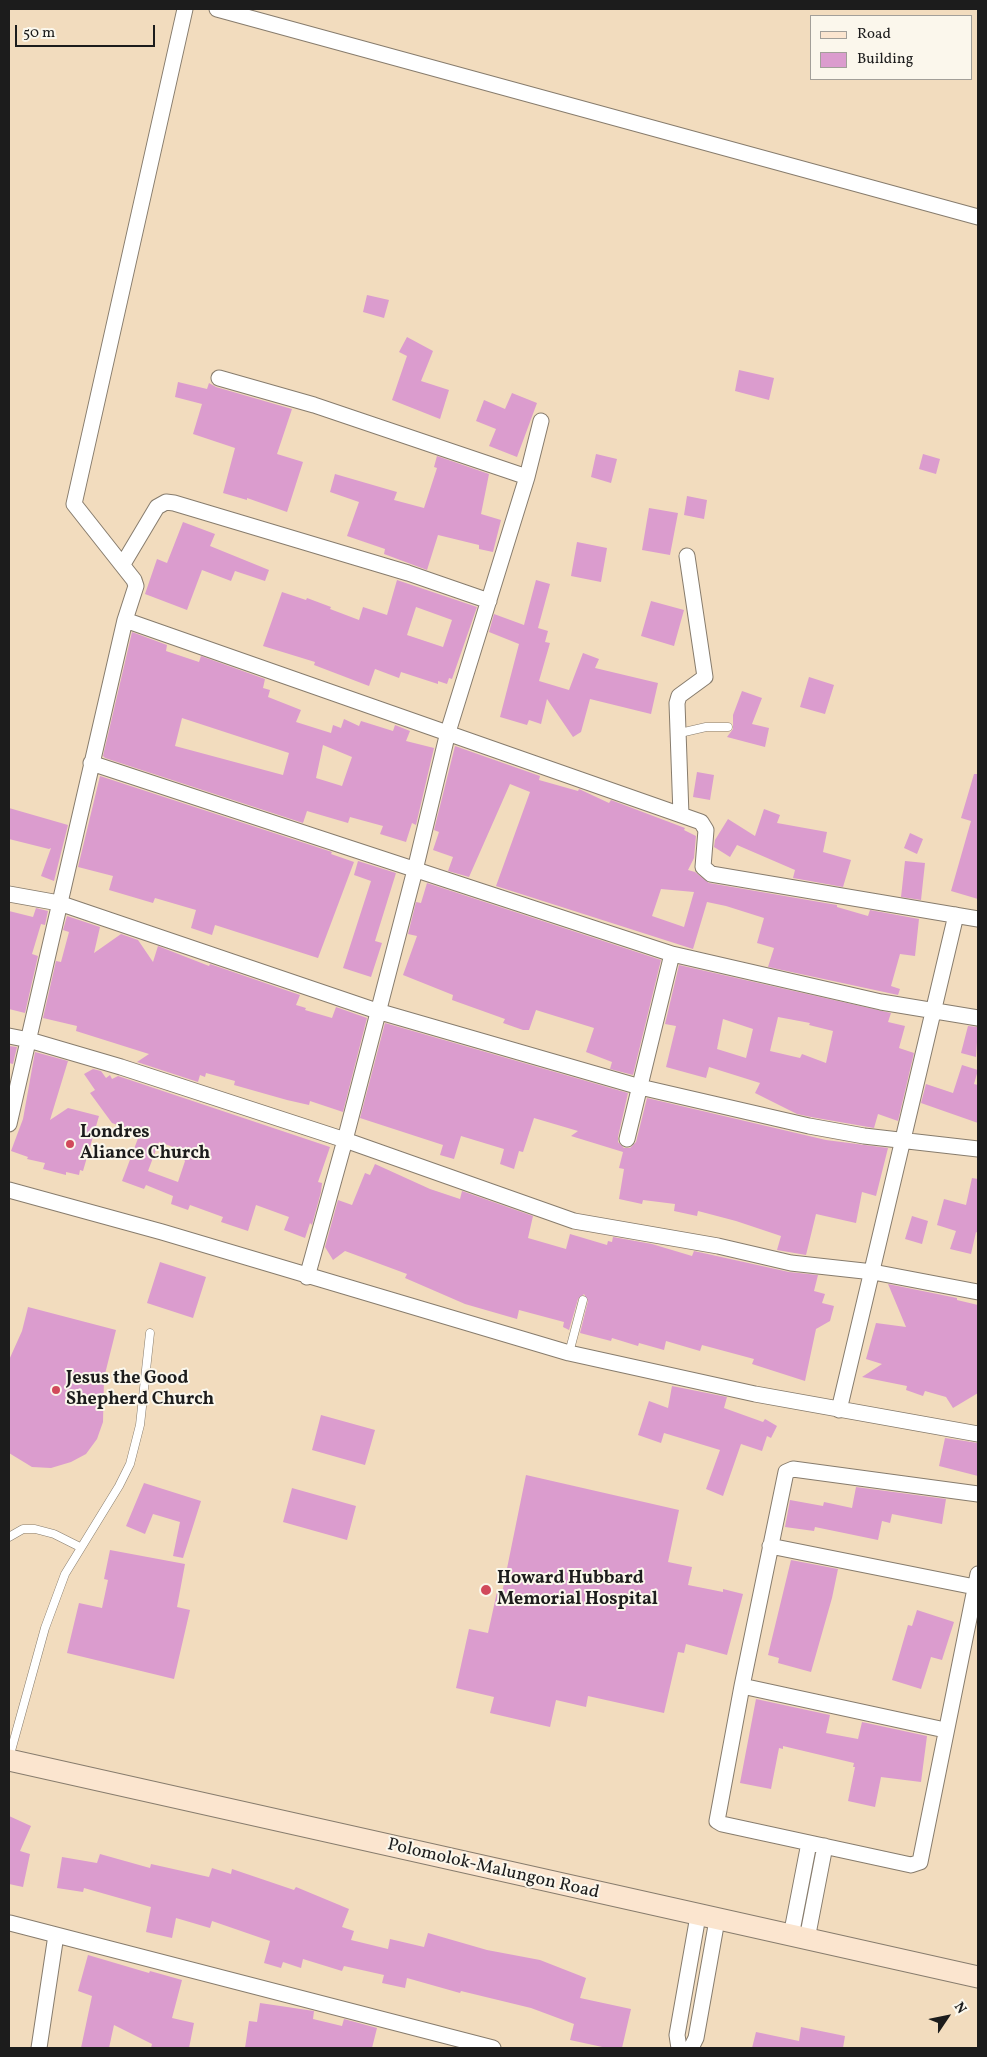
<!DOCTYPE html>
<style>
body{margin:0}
#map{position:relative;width:987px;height:2057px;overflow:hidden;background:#f2dcbe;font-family:Vollkorn,serif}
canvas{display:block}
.frame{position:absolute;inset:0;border:10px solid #1c1c1c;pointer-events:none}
.legend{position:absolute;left:810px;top:15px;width:162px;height:65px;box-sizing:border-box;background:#fbf7ec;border:1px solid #a29f99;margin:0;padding:6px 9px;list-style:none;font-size:15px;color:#1c1c1c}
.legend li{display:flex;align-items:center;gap:10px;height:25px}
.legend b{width:25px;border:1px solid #a29f99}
.north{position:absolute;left:922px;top:1992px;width:50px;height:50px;-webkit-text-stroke:4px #fbf7ec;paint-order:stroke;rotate:56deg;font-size:14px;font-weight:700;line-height:20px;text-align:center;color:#1c1c1c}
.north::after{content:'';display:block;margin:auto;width:18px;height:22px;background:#1c1c1c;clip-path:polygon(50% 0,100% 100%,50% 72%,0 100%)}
.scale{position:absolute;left:15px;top:25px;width:140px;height:22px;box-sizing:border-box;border:2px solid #1c1c1c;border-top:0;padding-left:6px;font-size:15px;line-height:18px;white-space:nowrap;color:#1c1c1c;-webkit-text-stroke:4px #fbf7ec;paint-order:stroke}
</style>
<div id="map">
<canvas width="987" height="2057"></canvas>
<div class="frame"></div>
<ul class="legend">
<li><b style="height:6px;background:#fbe5cf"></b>Road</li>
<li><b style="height:14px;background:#db9cce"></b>Building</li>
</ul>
<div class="north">N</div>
<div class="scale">50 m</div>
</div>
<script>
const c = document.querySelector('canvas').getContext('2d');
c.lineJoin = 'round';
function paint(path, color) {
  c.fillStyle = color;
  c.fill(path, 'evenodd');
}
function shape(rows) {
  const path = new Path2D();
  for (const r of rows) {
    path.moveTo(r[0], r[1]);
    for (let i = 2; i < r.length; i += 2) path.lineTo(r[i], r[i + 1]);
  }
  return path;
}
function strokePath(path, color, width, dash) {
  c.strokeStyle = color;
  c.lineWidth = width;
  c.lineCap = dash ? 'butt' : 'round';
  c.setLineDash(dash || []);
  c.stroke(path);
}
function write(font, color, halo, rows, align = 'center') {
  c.font = font + ' Vollkorn,serif';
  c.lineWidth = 4;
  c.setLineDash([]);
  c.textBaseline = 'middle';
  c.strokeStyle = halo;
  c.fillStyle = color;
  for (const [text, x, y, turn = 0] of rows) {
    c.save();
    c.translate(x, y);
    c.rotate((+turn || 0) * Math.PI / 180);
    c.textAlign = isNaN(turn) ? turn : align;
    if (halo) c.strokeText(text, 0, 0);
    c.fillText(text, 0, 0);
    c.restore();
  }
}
paint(shape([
 [367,295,389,300,384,318,363,312],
 [407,337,433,351,421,381,449,390,440,419,392,400,407,356,399,352],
 [739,370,774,378,769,400,735,391],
 [178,382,207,389,209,383,216,387,292,409,277,454,303,462,287,512,247,498,247,500,223,493,235,448,193,434,202,404,175,397],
 [512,393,537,403,517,457,489,446,496,429,476,421,484,400,505,409],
 [596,454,617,459,611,483,591,477],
 [923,454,940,459,936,474,919,469],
 [437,456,489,474,481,514,501,520,493,552,479,549,479,545,438,535,427,570,384,554,385,549,347,536,359,502,330,492,335,474,397,492,394,500,424,508,437,468,434,467],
 [687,496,707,500,704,519,684,515],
 [649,508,678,513,670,555,642,550],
 [183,522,215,534,210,546,269,570,265,581,235,571,231,581,202,570,187,610,145,594,157,559,167,563],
 [577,542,607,548,601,582,571,576],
 [397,580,477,607,452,679,449,678,447,684,438,681,438,684,401,672,399,678,375,669,369,686,314,665,315,662,263,646,282,592,306,600,307,598,331,607,330,609,359,620,363,607,387,615],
 [416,607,452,620,443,647,407,635],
 [536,580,550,584,538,628,548,631,545,642,550,643,539,681,569,690,583,653,599,659,595,668,658,683,651,714,590,699,581,732,573,737,547,699,541,724,529,720,527,725,500,717,519,644,489,632,494,614,524,625],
 [651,601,684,610,674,646,641,636],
 [132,632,167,645,166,651,199,662,201,656,265,679,263,688,270,690,268,697,301,710,296,722,331,733,333,725,341,728,344,719,359,726,361,721,393,731,395,725,410,731,406,741,434,748,416,825,412,823,406,842,380,834,383,826,350,817,348,823,307,811,303,823,105,758,103,756],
 [182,718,289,753,283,775,175,746],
 [323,745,352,757,342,786,316,778],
 [809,677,834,685,825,714,800,707],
 [742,691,762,698,752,724,769,728,765,747,727,737,733,729,733,715],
 [455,746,540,776,539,780,578,791,579,789,609,803,611,800,685,828,684,830,696,836,694,858,688,870,695,872,709,883,837,905,837,907,868,916,870,910,919,919,915,956,900,954,891,986,900,989,898,995,768,967,774,948,757,943,764,918,726,906,707,902,693,949,496,886,530,792,510,784,469,877,448,871,453,857,433,850,439,832,434,830],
 [661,889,694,892,684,927,652,916],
 [697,772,714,775,710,800,693,797],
 [974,774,978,774,978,899,951,891,971,821,961,818],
 [100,776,332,852,331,854,354,862,318,958,215,925,212,935,191,928,196,910,155,898,153,903,109,890,113,876,78,867],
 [9,808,68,825,54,881,41,876,51,848,49,849,9,839],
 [764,809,780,815,777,823,827,832,823,852,851,860,843,887,793,878,795,870,737,845,730,857,714,847,715,840,728,819,755,836],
 [910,833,923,839,917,854,904,848],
 [358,861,396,873,375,941,382,943,371,977,343,968,371,881,354,875],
 [905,861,925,863,921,900,901,897],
 [427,883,661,960,633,1075,610,1069,612,1062,586,1052,594,1028,536,1010,529,1030,523,1030,503,1023,505,1019,452,1000,453,995,403,975,417,936,408,934,416,902,421,903],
 [36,908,48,911,45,925,41,924,32,954,38,956,25,1013,9,1009,9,911,33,917],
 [67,916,100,927,94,953,121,934,138,940,153,962,158,946,209,966,210,964,300,995,296,1005,306,1008,305,1010,332,1018,336,1007,367,1018,343,1112,310,1101,309,1105,287,1100,234,1085,235,1081,206,1073,205,1077,200,1075,198,1082,137,1062,149,1054,76,1031,77,1026,43,1018,56,961,61,962,69,932,63,930],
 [679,965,891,1013,888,1022,905,1026,899,1048,914,1053,898,1121,878,1114,874,1128,811,1117,797,1114,755,1093,760,1083,709,1067,706,1078,666,1067,676,1026,665,1024],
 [778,1017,810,1023,809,1025,833,1031,826,1063,802,1054,800,1058,770,1051],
 [723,1019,753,1029,746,1058,717,1049],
 [385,1023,628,1093,618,1137,618,1142,624,1148,630,1148,636,1142,647,1098,826,1140,888,1148,876,1196,862,1192,856,1223,816,1214,806,1255,777,1250,781,1236,736,1221,698,1211,697,1216,674,1211,675,1204,643,1200,642,1204,619,1199,624,1169,619,1168,623,1152,571,1136,578,1131,534,1118,523,1152,519,1151,514,1169,500,1164,504,1149,461,1136,454,1159,440,1155,443,1145,360,1118],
 [968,1026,978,1027,976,1057,961,1053],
 [9,1046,17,1047,13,1064,9,1063],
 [35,1052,68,1061,50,1120,68,1108,99,1116,83,1171,80,1170,79,1175,66,1172,66,1175,43,1169,45,1163,27,1159,28,1157,11,1151,23,1119],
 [962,1065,978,1070,974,1084,978,1085,978,1123,921,1103,926,1084,953,1093],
 [93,1069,101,1071,106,1078,110,1075,112,1079,118,1076,330,1147,318,1182,322,1183,321,1192,312,1225,310,1223,305,1238,284,1230,289,1217,256,1205,248,1231,221,1222,223,1217,190,1205,188,1210,171,1204,173,1196,146,1185,144,1189,122,1181,140,1133,112,1123,90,1093,95,1090,84,1074],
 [159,1142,176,1148,185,1161,178,1182,148,1171],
 [375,1164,430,1189,460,1199,462,1191,533,1216,528,1238,566,1249,570,1234,607,1245,608,1241,612,1242,613,1237,652,1244,692,1256,694,1251,789,1272,818,1275,814,1291,825,1294,822,1303,834,1306,830,1321,816,1329,805,1381,752,1364,754,1359,702,1345,700,1351,666,1341,664,1350,639,1343,638,1346,612,1338,611,1341,580,1333,588,1301,584,1294,578,1299,569,1330,563,1327,564,1322,519,1310,517,1319,465,1304,405,1278,407,1274,345,1251,333,1260,325,1247,338,1200,352,1205,365,1173,370,1175],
 [972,1178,978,1179,978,1233,976,1232,971,1254,950,1249,956,1231,937,1225,944,1199,966,1205],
 [912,1216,928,1221,922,1244,905,1239],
 [160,1262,206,1277,193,1318,147,1303],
 [888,1284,957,1298,957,1300,978,1305,978,1393,953,1408,946,1397,925,1391,923,1396,906,1390,907,1386,862,1377,882,1364,866,1359,876,1323,906,1327],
 [28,1307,116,1330,104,1378,103,1422,97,1439,86,1454,71,1462,51,1468,32,1467,9,1453,9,1360,22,1331],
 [672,1386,727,1397,724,1408,763,1422,765,1419,777,1426,771,1438,767,1436,762,1451,741,1444,723,1496,706,1489,720,1450,664,1433,661,1443,638,1435,649,1401,668,1408],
 [321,1415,375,1430,365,1465,312,1450],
 [945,1438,978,1443,978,1476,939,1466],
 [526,1475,679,1510,668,1562,692,1567,688,1585,723,1592,723,1589,743,1594,727,1655,686,1644,684,1653,678,1652,664,1713,588,1696,586,1707,556,1700,550,1727,490,1713,494,1697,456,1688,469,1629,488,1633,497,1592,502,1593],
 [144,1483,201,1501,183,1558,173,1556,180,1522,153,1514,145,1534,126,1526],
 [856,1487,946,1499,942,1524,892,1514,890,1523,882,1521,878,1540,815,1527,814,1531,785,1527,790,1500,823,1506,824,1502,852,1508],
 [292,1488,356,1506,347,1540,283,1522],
 [110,1550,185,1564,177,1607,190,1610,174,1679,67,1653,79,1603,102,1608,108,1580,104,1579],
 [791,1560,838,1569,832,1598,811,1672,778,1663,779,1658,768,1655],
 [917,1610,954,1622,942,1660,931,1657,921,1689,892,1680,908,1625,912,1626],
 [756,1699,830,1715,826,1733,858,1739,862,1722,927,1736,921,1782,881,1777,875,1807,848,1801,855,1767,853,1767,854,1763,783,1746,783,1749,779,1748,771,1789,740,1783],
 [9,1816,31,1826,20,1851,30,1854,23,1887,9,1884],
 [100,1854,150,1868,151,1864,209,1877,212,1868,231,1874,232,1869,294,1890,296,1887,349,1909,342,1927,354,1931,351,1940,388,1949,390,1939,424,1947,428,1933,487,1950,540,1960,586,1978,580,1998,631,2009,622,2048,607,2048,570,2040,574,2024,531,2008,461,1991,460,1993,407,1978,405,1988,382,1983,384,1975,344,1966,342,1971,303,1959,301,1968,283,1962,281,1968,264,1963,270,1941,212,1921,210,1928,176,1918,172,1938,146,1932,151,1907,84,1888,83,1892,57,1888,62,1857,97,1863],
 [88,1955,149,1973,150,1971,182,1980,172,2018,194,2023,189,2048,151,2048,152,2044,114,2025,109,2048,81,2048,92,1996,78,1991],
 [260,2003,314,2011,313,2019,342,2026,344,2019,377,2028,372,2048,245,2048,249,2021,257,2022],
 [801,2027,845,2036,843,2048,752,2048,756,2032,799,2041]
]), '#db9cce');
const service = shape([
 [680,733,706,727,728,727],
 [569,1353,583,1300],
 [9,1537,23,1529,35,1529,54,1534,80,1547],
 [9,1758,45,1628,65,1574,119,1486,130,1464,140,1425,150,1333]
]);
const minor = shape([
 [217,9,978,217],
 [219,378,314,405,527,477],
 [123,564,157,507,166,502,174,503,408,573,489,601],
 [125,620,136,586,134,580,74,504,185,9],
 [91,763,672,954,881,1002,978,1018],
 [681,815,677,703,679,696,705,677,687,556],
 [9,894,59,903,377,1011,640,1087,809,1126,864,1136,978,1149],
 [9,1036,29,1040,121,1067,345,1140,574,1221,718,1246,791,1263,873,1272,978,1292],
 [9,1124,125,620,701,822,706,830,703,867,711,874,978,919],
 [627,1139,672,954],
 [9,1190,162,1232,569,1353,755,1394,978,1434],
 [307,1277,345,1140,415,870,448,732,527,477,541,421],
 [839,1410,956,915],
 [978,1494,793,1469,786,1472,742,1686,717,1821,722,1824,911,1865,920,1862,978,1574],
 [770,1546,975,1587],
 [742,1686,945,1730],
 [10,1923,493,2048],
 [791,1936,809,1843],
 [807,1939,825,1846],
 [39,2048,56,1935],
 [679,2048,677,2035,698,1916],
 [691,2048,696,2038,717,1920]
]);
const secondary = shape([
 [9,1760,978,1977]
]);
strokePath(service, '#877c6d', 9);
strokePath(minor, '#877c6d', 17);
strokePath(secondary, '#877c6d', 23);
strokePath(service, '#fff', 8);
strokePath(minor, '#fff', 15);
strokePath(secondary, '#fbe5cf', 21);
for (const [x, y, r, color] of [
 [70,1144,5,"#d1495b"],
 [56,1390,5,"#d1495b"],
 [486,1590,6,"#d1495b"]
]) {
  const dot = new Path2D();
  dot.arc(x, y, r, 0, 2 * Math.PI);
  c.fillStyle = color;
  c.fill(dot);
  strokePath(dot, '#fbf7ec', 2);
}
write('bold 18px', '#1c1c1c', '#fbf7ec', [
 ["Londres",80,1134],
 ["Aliance Church",80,1155],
 ["Jesus the Good",66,1380],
 ["Shepherd Church",66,1401],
 ["Howard Hubbard",497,1580],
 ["Memorial Hospital",497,1601]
], 'left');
write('18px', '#1c1c1c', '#fbf7ec', [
 ["Polomolok-Malungon Road",493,1870,13]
]);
</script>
